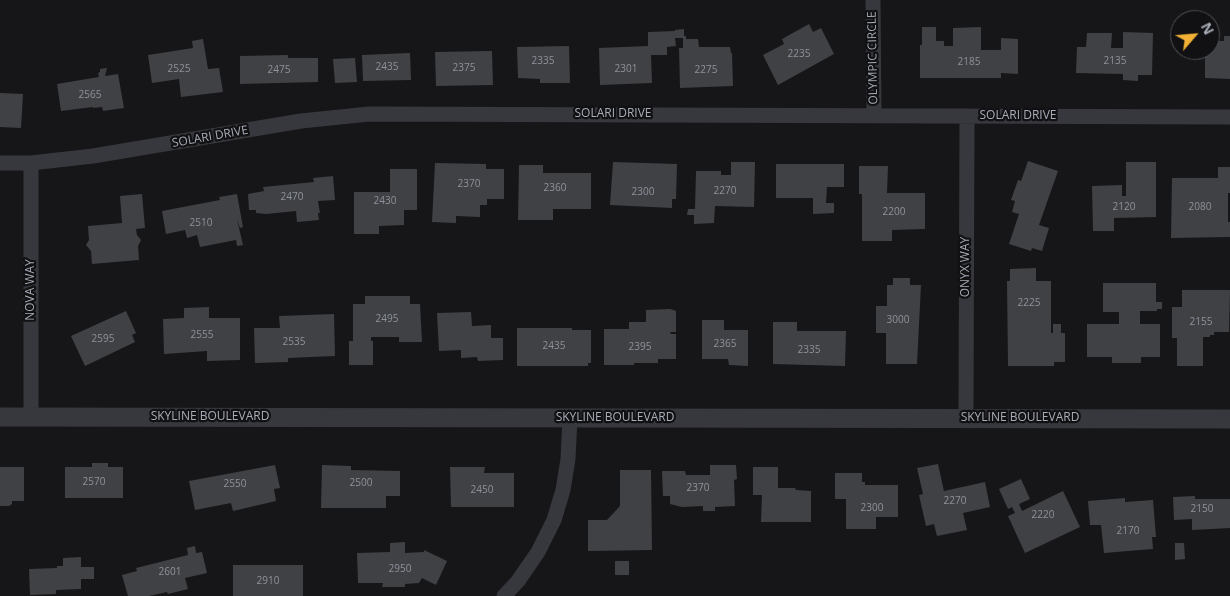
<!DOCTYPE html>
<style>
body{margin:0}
#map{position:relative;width:1230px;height:596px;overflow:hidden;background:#161618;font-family:"Open Sans",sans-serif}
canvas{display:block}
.north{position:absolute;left:1170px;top:10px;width:50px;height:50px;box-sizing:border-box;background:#111113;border:1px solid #4d4f55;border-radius:50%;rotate:63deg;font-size:14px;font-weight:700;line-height:20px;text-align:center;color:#a8adb8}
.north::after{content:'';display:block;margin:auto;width:18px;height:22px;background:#f2b134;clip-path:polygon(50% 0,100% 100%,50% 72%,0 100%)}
</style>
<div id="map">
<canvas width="1230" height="596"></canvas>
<div class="north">N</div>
</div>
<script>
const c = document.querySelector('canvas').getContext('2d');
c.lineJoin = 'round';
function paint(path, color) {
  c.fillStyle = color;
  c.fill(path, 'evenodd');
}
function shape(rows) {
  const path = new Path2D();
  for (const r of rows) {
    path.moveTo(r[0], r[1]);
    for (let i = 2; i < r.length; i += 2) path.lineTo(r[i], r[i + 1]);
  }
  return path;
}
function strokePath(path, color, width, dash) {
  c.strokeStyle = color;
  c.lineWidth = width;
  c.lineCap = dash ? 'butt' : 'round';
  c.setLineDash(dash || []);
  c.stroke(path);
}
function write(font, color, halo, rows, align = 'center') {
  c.font = font + ' "Open Sans",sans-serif';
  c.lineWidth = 4.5;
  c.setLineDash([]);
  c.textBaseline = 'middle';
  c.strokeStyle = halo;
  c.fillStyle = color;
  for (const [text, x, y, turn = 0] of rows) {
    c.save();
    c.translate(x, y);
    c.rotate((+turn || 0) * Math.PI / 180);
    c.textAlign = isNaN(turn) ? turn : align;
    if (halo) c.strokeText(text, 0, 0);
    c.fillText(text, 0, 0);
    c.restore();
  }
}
paint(shape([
 [809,24,813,32,821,28,834,54,778,85,763,55,784,44,782,39],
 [922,27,936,27,936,41,944,41,944,46,953,46,953,28,981,27,981,50,1001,50,1001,38,1018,39,1018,74,1001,73,1001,78,920,78,920,45,922,45],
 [684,29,684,36,686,36,686,39,698,39,699,47,730,47,731,53,732,53,733,86,680,88,679,48,683,48,683,38,675,38,676,46,667,47,667,55,651,55,652,83,600,85,599,48,648,46,648,32,675,31,675,30],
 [1123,32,1153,33,1152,75,1138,75,1138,81,1123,80,1123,74,1076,73,1077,47,1086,47,1087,33,1112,33,1111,48,1123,48],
 [1224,36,1230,36,1230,79,1205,78,1205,50,1210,50,1210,41,1224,41],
 [203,39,208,69,219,68,223,92,181,97,179,79,152,83,148,55,193,48,192,41],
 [569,46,570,83,540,83,540,79,518,78,517,47],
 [492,51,493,85,436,86,435,52],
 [410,53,411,80,363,81,362,55],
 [288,55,288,58,318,58,318,82,240,84,240,56],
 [355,58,357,82,335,83,333,59],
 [107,68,105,76,118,74,124,108,103,111,102,107,93,108,93,107,61,111,57,84,99,77,98,73,100,72,100,69],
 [0,93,23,94,21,128,0,127],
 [1028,161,1058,171,1039,225,1049,228,1042,251,1032,248,1031,251,1009,244,1019,214,1012,212,1015,201,1011,200,1018,180,1021,181],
 [613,162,677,164,676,199,672,199,672,208,610,205],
 [731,162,755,162,754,207,715,206,714,223,694,224,694,215,687,215,688,209,695,209,696,171,721,171,721,175,731,175],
 [1126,162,1156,162,1156,217,1114,218,1114,231,1093,231,1092,186,1122,185,1122,196,1126,196],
 [435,163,486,164,486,169,504,169,504,199,487,199,487,205,480,205,480,217,456,216,456,223,432,222],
 [776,164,844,164,844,187,827,187,826,203,834,203,834,213,813,214,813,198,776,198],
 [519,165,543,165,543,173,591,173,591,209,553,209,553,220,518,220],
 [859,166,888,166,887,193,925,193,925,229,892,230,892,241,862,241,862,194,859,194],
 [1218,167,1230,167,1230,193,1228,193,1228,222,1230,222,1230,237,1171,238,1172,178,1218,178],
 [390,169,417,169,417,210,404,210,404,225,379,226,379,234,354,234,354,192,390,192],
 [333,176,335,200,318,201,320,213,318,213,319,220,297,222,296,211,266,214,256,213,256,210,249,210,248,194,264,191,263,187,314,182,313,178],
 [142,194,145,228,136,229,137,235,141,240,138,246,139,260,92,264,91,251,86,245,89,240,88,226,122,223,120,196],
 [237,194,243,227,240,228,237,219,243,245,237,246,236,240,200,247,197,235,187,238,185,230,166,234,162,211,220,200,219,197],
 [1036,268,1036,281,1051,281,1051,333,1053,333,1053,324,1061,324,1061,333,1065,333,1065,362,1054,362,1054,366,1008,366,1007,281,1010,281,1010,269],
 [893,278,910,278,910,285,921,285,917,364,886,364,886,333,876,333,876,306,887,306,887,285,893,285],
 [1103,283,1156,283,1156,302,1162,302,1162,309,1157,309,1157,311,1140,311,1140,324,1160,324,1160,357,1141,357,1141,363,1112,363,1112,357,1087,357,1087,324,1119,324,1119,312,1103,312],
 [1182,290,1230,290,1229,332,1214,332,1214,335,1210,335,1210,337,1203,337,1203,366,1177,366,1177,338,1172,338,1172,307,1182,307],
 [365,296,410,296,410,304,420,304,422,342,399,342,399,337,371,337,371,341,373,341,373,365,349,365,349,341,353,341,353,304,365,304],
 [209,307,209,318,240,318,240,360,207,361,207,351,164,354,163,319,184,318,184,308],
 [670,309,676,311,676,332,670,332,671,334,676,334,676,359,658,359,658,363,634,363,634,365,604,365,604,329,629,329,629,322,646,322,646,310],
 [126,311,136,333,132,335,135,342,85,366,71,336],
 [471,312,472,326,491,325,491,338,503,338,503,360,478,361,477,357,461,358,461,350,439,351,437,313],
 [334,314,335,356,288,358,288,362,255,363,254,328,280,328,279,316],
 [702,320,724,320,724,330,748,330,748,366,729,365,728,359,702,359],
 [773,322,797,322,797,331,846,331,845,366,773,364],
 [517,328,572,328,572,330,591,330,591,363,588,363,588,366,517,366],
 [92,463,108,463,108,467,123,467,123,498,65,498,65,467,92,467],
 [938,464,944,491,985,482,990,507,963,513,967,530,937,536,934,524,926,526,919,495,923,494,917,468],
 [275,465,280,488,274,489,276,501,233,511,231,503,195,510,189,481],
 [322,465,351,466,351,470,400,471,400,496,386,496,386,508,321,508],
 [710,465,736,465,737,479,734,480,735,506,715,507,715,511,703,511,703,506,682,507,670,504,670,496,663,496,662,471,685,471,686,475,710,475],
 [0,467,24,467,24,501,12,501,12,504,9,506,0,506],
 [450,467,485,467,484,473,514,473,514,507,451,507],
 [753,467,778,467,778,488,795,488,796,490,811,491,811,522,761,522,762,495,753,495],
 [620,470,651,470,652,550,588,551,588,520,607,520,620,506],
 [835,473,862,473,862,482,865,482,865,485,898,485,898,517,876,517,876,529,846,529,846,499,835,499],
 [1021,479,1030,499,1019,504,1022,511,1063,491,1080,527,1025,553,1008,516,1015,513,1012,507,1008,509,999,489],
 [1195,496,1195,499,1230,499,1230,528,1192,530,1192,519,1174,520,1173,497],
 [1125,498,1125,502,1153,500,1156,537,1152,537,1153,549,1104,553,1101,525,1090,525,1088,501],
 [405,542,405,553,424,552,424,550,447,561,436,585,422,578,419,583,405,584,405,587,382,587,383,583,358,583,357,553,390,552,390,543],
 [1175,543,1184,543,1185,559,1175,560],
 [195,546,196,553,202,552,207,573,185,578,188,589,168,594,167,592,149,596,128,596,122,575,137,571,136,568,188,555,187,548],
 [81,557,81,567,94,567,94,579,81,579,81,589,56,590,56,594,30,595,29,569,57,568,57,566,63,566,63,558],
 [615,561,629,561,629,575,615,575],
 [233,565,303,565,303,596,233,596]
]), '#404145');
strokePath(shape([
 [873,0,874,115],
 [0,163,31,163,93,156,301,121,369,114,1230,117],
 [31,417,31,163],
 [966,418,967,116],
 [504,596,518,581,538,552,554,520,563,490,568,459,570,418]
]), '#37383d', 15);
strokePath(shape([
 [0,417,1230,419]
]), '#37383d', 19);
write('10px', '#8e929b', null, [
 ["2235",799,54],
 ["2335",543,61],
 ["2135",1115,61],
 ["2185",969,62],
 ["2435",387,67],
 ["2375",464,68],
 ["2525",179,69],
 ["2301",626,69],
 ["2475",279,70],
 ["2275",706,70],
 ["2565",90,95],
 ["2370",469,184],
 ["2360",555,188],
 ["2270",725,191],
 ["2300",643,192],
 ["2470",292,197],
 ["2430",385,201],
 ["2120",1124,207],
 ["2080",1200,207],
 ["2200",894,212],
 ["2510",201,223],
 ["2225",1029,303],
 ["2495",387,319],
 ["3000",898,320],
 ["2155",1201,322],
 ["2555",202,335],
 ["2595",103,339],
 ["2535",294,342],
 ["2365",725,344],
 ["2435",554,346],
 ["2395",640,347],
 ["2335",809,350],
 ["2570",94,482],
 ["2500",361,483],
 ["2550",235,484],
 ["2370",698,488],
 ["2450",482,490],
 ["2270",955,501],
 ["2300",872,508],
 ["2150",1202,509],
 ["2220",1043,515],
 ["2170",1128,531],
 ["2950",400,569],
 ["2601",170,572],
 ["2910",268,581]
]);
write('12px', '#a8adb8', '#111113', [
 ["OLYMPIC CIRCLE",873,58,-91],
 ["SOLARI DRIVE",613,114],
 ["SOLARI DRIVE",1018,116],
 ["SOLARI DRIVE",210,137,-10],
 ["ONYX WAY",966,267,-90],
 ["NOVA WAY",31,290,-90],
 ["SKYLINE BOULEVARD",210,417],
 ["SKYLINE BOULEVARD",615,418],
 ["SKYLINE BOULEVARD",1020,418]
]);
</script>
